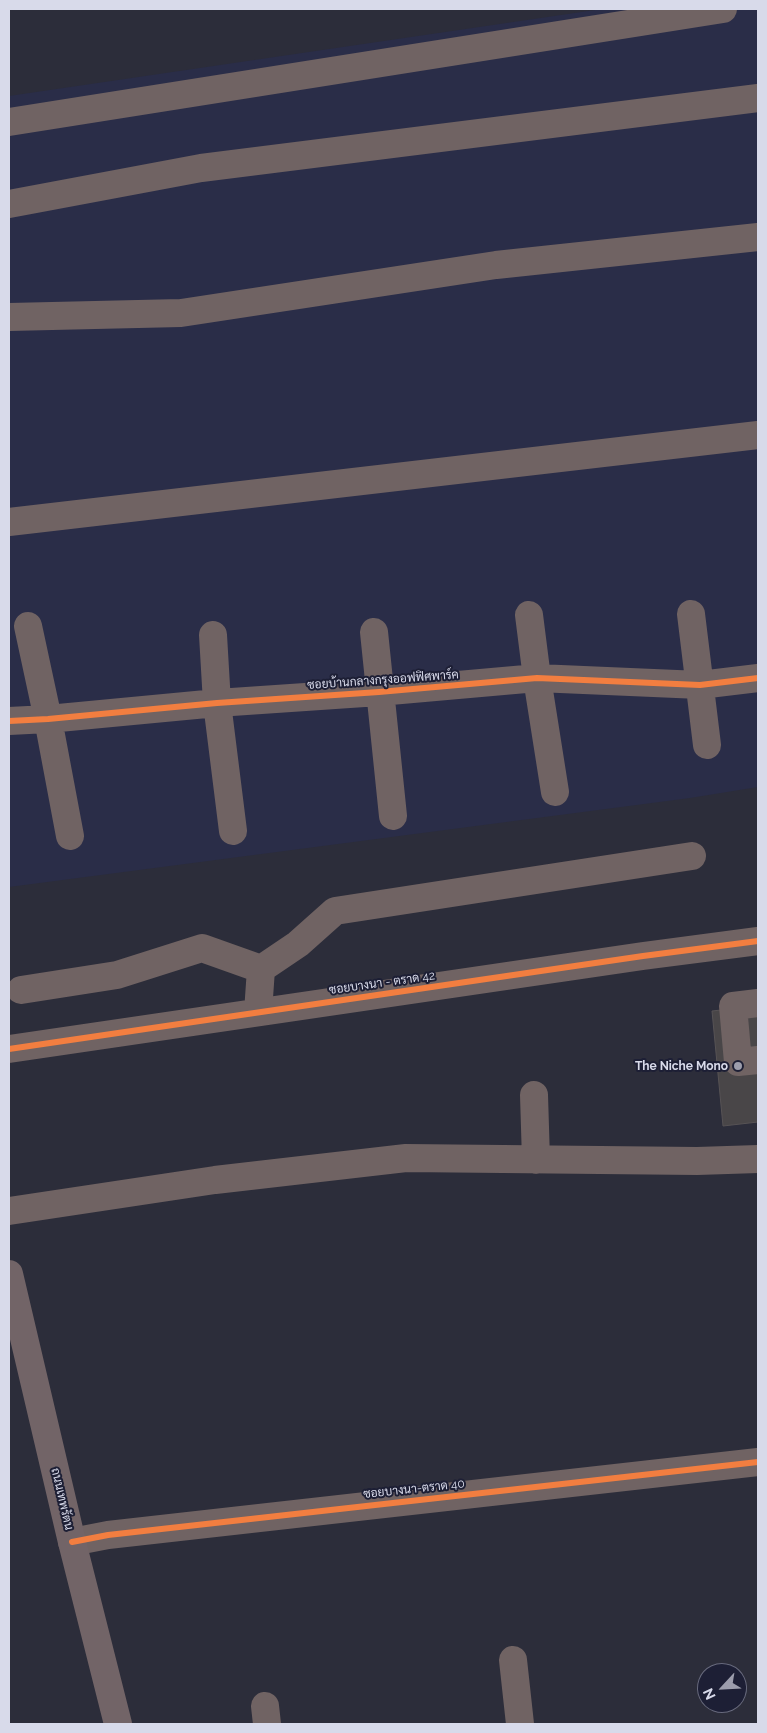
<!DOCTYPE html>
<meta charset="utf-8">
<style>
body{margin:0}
#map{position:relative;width:767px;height:1733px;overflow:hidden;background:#2c2d3a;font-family:Raleway,sans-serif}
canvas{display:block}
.frame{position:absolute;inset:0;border:10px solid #d8daea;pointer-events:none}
.north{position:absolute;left:697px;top:1663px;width:50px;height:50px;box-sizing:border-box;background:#1d1f35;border:1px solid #686a7d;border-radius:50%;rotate:245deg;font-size:14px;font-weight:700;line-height:20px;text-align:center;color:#d8daea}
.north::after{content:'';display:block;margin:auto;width:18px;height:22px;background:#9c9dac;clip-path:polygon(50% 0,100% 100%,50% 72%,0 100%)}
</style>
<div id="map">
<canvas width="767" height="1733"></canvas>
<div class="frame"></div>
<div class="north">N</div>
</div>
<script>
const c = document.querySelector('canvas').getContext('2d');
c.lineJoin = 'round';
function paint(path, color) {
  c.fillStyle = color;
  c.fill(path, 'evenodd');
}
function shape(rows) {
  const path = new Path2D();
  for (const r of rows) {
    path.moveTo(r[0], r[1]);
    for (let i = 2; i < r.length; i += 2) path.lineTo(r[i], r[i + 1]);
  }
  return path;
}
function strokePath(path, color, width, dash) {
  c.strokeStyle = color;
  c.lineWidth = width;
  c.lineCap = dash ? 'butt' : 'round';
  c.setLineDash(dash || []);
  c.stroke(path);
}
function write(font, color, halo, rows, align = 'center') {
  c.font = font + ' Raleway,Sarabun,sans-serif';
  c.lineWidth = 4;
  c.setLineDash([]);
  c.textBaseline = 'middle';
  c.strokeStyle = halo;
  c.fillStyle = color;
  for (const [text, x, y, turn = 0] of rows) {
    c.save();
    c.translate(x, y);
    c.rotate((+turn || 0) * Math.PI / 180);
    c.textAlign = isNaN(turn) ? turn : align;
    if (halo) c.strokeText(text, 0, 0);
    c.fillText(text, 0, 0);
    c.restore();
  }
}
paint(shape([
 [602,9,758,9,758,787,690,798,9,887,9,96]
]), '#2a2d48');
const building = shape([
 [758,1006,758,1122,723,1126,712,1011,758,1006]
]);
paint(building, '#494648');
strokePath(building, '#575355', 1);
strokePath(shape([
 [9,122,723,9],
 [9,204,201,168,758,98],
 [9,317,181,313,496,265,758,237],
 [9,522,758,435],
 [691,614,707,745],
 [529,615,537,678,555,792],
 [28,626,48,719,70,836],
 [374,632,393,816],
 [213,635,217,703,233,831],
 [9,721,48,719,217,703,379,692,537,678,700,685,758,678],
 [21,990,117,975,202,948,261,969],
 [758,1003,733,1006,738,1062,758,1060],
 [258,1012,261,969,298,944,335,911,692,856],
 [9,1049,643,956,758,941],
 [534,1095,536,1160],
 [9,1211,215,1180,406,1158,697,1161,758,1159],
 [72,1542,108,1535,758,1462],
 [513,1660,520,1724],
 [265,1706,267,1724]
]), '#706363', 28);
strokePath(shape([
 [9,1274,72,1542,118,1724]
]), '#726467', 28);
strokePath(shape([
 [9,721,48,719,217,703,379,692,537,678,700,685,758,678],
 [9,1049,643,956,758,941],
 [72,1542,108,1535,758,1462]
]), '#f27e40', 6);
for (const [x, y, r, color] of [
 [738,1066,5,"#9c9dac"]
]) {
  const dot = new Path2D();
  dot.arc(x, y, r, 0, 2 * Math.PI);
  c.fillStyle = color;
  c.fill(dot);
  strokePath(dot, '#1d1f35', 2);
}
write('12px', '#d8daea', '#1d1f35', [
 ["ซอยบ้านกลางกรุงออฟฟิศพาร์ค",383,680,-4],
 ["ซอยบางนา - ตราด 42",382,983,-8],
 ["ซอยบางนา-ตราด 40",414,1489,-6],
 ["ถนนเทพรัตน",62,1499,77]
]);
write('bold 12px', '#d8daea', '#1d1f35', [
 ["The Niche Mono",728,1066]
], 'right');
</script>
